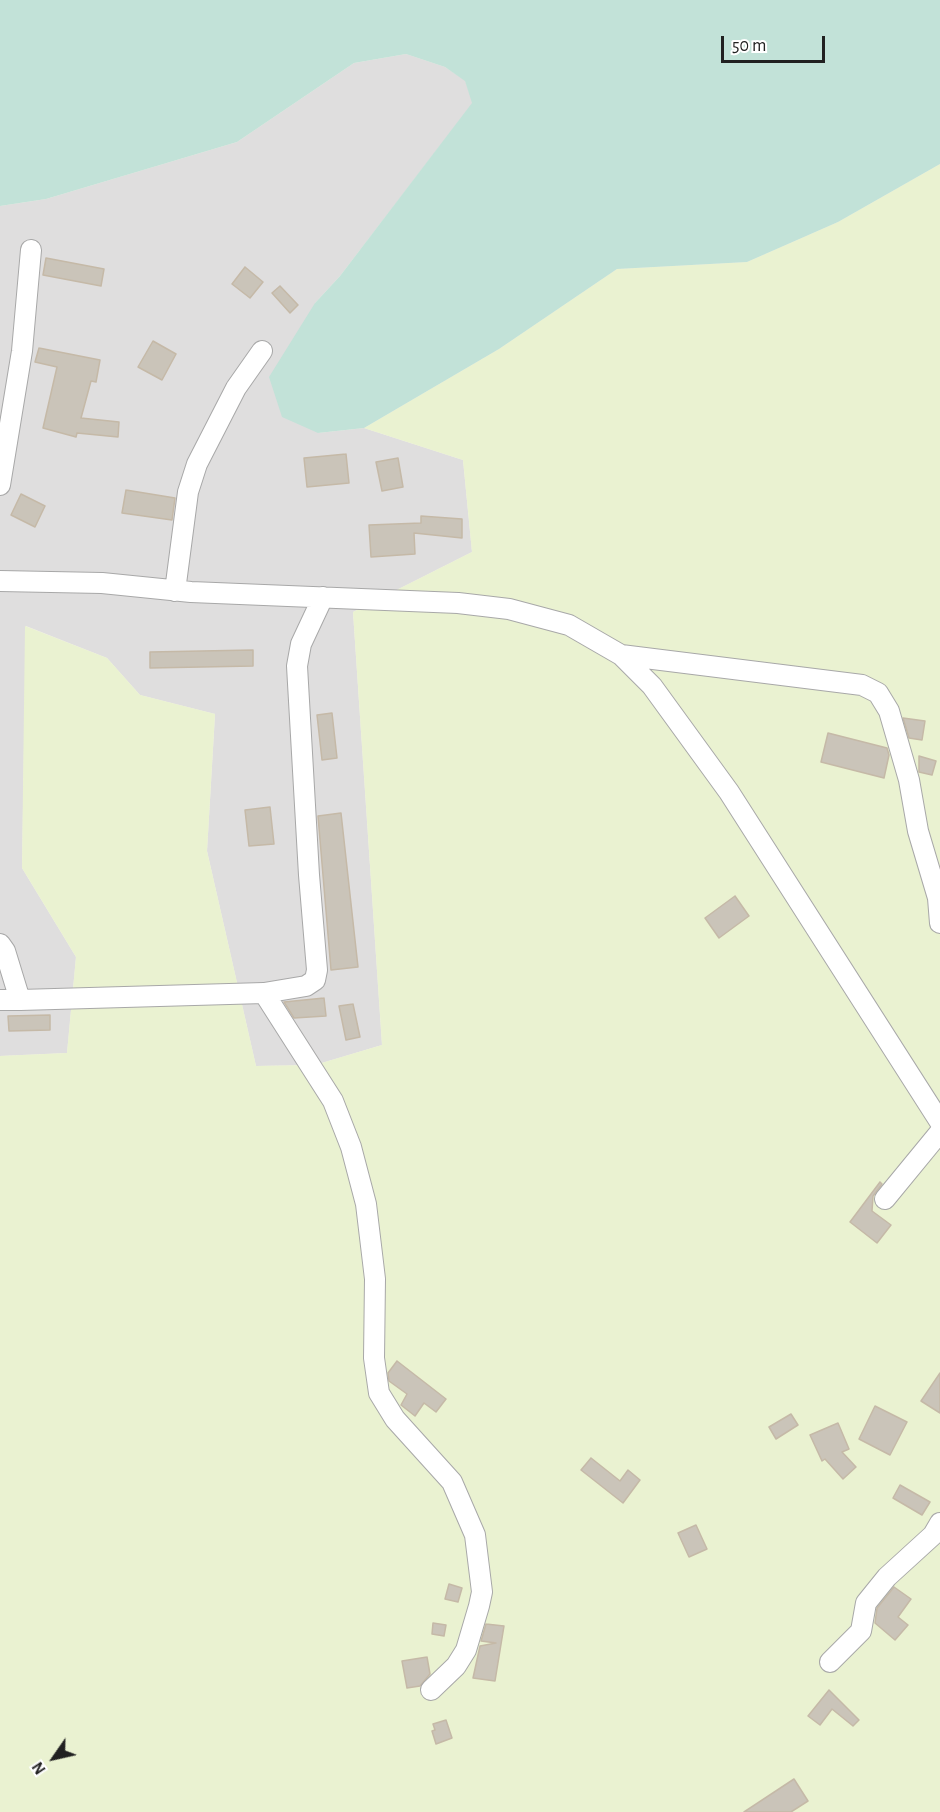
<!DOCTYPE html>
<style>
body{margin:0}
#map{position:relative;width:940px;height:1812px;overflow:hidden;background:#f2f0e7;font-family:"Alegreya Sans",sans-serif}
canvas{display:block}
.north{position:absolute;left:24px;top:1728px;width:60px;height:60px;-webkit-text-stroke:4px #fff;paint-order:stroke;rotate:236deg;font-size:16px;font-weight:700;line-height:24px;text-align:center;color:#212121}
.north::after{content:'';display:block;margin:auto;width:21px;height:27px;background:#212121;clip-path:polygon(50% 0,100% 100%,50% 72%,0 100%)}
.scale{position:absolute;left:721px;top:36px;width:104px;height:27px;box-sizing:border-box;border:3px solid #212121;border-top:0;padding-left:8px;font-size:18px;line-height:21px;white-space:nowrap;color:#212121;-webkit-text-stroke:4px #fff;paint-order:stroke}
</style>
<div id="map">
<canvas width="940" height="1812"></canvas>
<div class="north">N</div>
<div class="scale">50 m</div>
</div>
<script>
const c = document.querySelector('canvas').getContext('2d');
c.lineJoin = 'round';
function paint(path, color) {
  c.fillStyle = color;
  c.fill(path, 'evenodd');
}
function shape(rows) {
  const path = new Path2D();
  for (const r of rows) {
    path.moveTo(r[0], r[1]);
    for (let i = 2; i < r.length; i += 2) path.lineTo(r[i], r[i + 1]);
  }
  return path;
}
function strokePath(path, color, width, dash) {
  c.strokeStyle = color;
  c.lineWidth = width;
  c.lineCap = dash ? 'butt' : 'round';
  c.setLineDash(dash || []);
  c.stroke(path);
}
paint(shape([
 [406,54,445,67,465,80,473,103,340,276,315,303,318,433,364,428,463,460,472,552,353,612,382,1045,315,1065,256,1066,207,851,215,714,140,695,107,658,26,626,22,868,76,957,67,1053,0,1056,0,206,46,199,237,142,354,63]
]), '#dfdede');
paint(shape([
 [940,164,940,1812,0,1812,0,1056,67,1053,76,957,22,868,25,626,107,658,140,695,215,714,207,851,256,1066,315,1065,382,1045,353,612,472,552,463,460,364,428,499,349,617,269,747,262,838,222]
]), '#eaf2d1');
paint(shape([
 [0,0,940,0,940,164,838,222,747,262,617,269,499,349,364,428,318,433,282,417,269,377,315,303,340,276,472,103,465,81,445,67,406,54,354,63,237,142,46,199,0,206]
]), '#c2e2d8');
const building = shape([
 [46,258,104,269,101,286,43,275,46,258],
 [245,267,263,282,250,298,232,284,245,267],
 [280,286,298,305,290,313,272,293,280,286],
 [153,341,176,354,162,380,138,367,153,341],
 [39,348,100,360,96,382,91,381,81,418,119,422,118,437,77,433,76,437,43,428,57,367,35,362,39,348],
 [346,454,349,483,307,487,304,458,346,454],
 [398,458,403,487,382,491,376,462,398,458],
 [126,490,175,498,172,520,122,513,126,490],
 [21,494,45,506,35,527,11,515,21,494],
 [421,516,462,519,462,538,414,533,415,554,371,557,369,525,421,523,421,516],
 [253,650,253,666,150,668,150,652,253,650],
 [332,713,337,758,322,760,317,715,332,713],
 [903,718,925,721,922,740,909,738,903,718],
 [828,733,887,748,889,755,884,778,821,762,828,733],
 [919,756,936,761,932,775,919,772,919,756],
 [270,807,274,844,249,846,245,810,270,807],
 [341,813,358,967,331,970,318,816,341,813],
 [735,896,749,916,719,938,705,918,735,896],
 [324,998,326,1016,294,1018,284,1002,324,998],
 [353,1004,360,1037,346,1040,339,1006,353,1004],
 [50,1015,50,1030,9,1031,8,1016,50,1015],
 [880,1182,882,1184,873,1196,872,1211,891,1225,877,1243,850,1222,880,1182],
 [397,1361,446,1399,436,1412,424,1403,415,1416,401,1405,407,1394,389,1381,388,1373,397,1361],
 [940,1373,940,1413,921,1401,940,1373],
 [875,1406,907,1422,890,1455,859,1439,875,1406],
 [791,1414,798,1425,776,1439,769,1427,791,1414],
 [838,1423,849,1449,842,1452,856,1467,843,1479,825,1459,822,1461,810,1435,838,1423],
 [591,1458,620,1481,628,1470,640,1480,623,1503,581,1470,591,1458],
 [900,1485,930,1502,922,1515,893,1498,900,1485],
 [696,1525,707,1549,689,1557,678,1533,696,1525],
 [449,1584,462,1588,458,1602,445,1599,449,1584],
 [894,1587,911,1599,898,1617,908,1625,895,1640,875,1623,877,1608,894,1587],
 [433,1623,446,1625,444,1636,432,1634,433,1623],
 [486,1624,504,1626,495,1681,473,1678,480,1646,496,1643,481,1641,486,1624],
 [427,1657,430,1674,420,1686,407,1688,402,1661,427,1657],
 [829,1690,859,1720,853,1726,832,1709,820,1725,808,1716,829,1690],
 [446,1720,452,1738,436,1744,432,1731,435,1730,433,1724,446,1720],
 [794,1779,808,1801,791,1812,744,1812,794,1779]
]);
paint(building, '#cac4b9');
strokePath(building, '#c5b9a7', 1.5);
const minor = shape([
 [0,485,22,351,31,250],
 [0,581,102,583,191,592,458,603,509,609,569,625,621,655,652,686,729,792,940,1122],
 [175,591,188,492,197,464,236,388,262,351],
 [621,655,862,685,878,693,889,711,909,780,918,831,938,898,940,923],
 [0,944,5,951,20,1000,264,993,306,986,315,980,317,970,309,875,297,666,301,644,323,597],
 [264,993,333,1101,351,1147,366,1204,375,1279,374,1358,379,1393,395,1419,452,1482,475,1535,482,1592,479,1606,466,1650,456,1666,431,1690],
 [0,1000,20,1000],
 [885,1199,940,1132],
 [830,1662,861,1631,866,1603,887,1577,933,1535,940,1523]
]);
strokePath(minor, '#a8a8a8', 22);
strokePath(minor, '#fff', 20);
</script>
